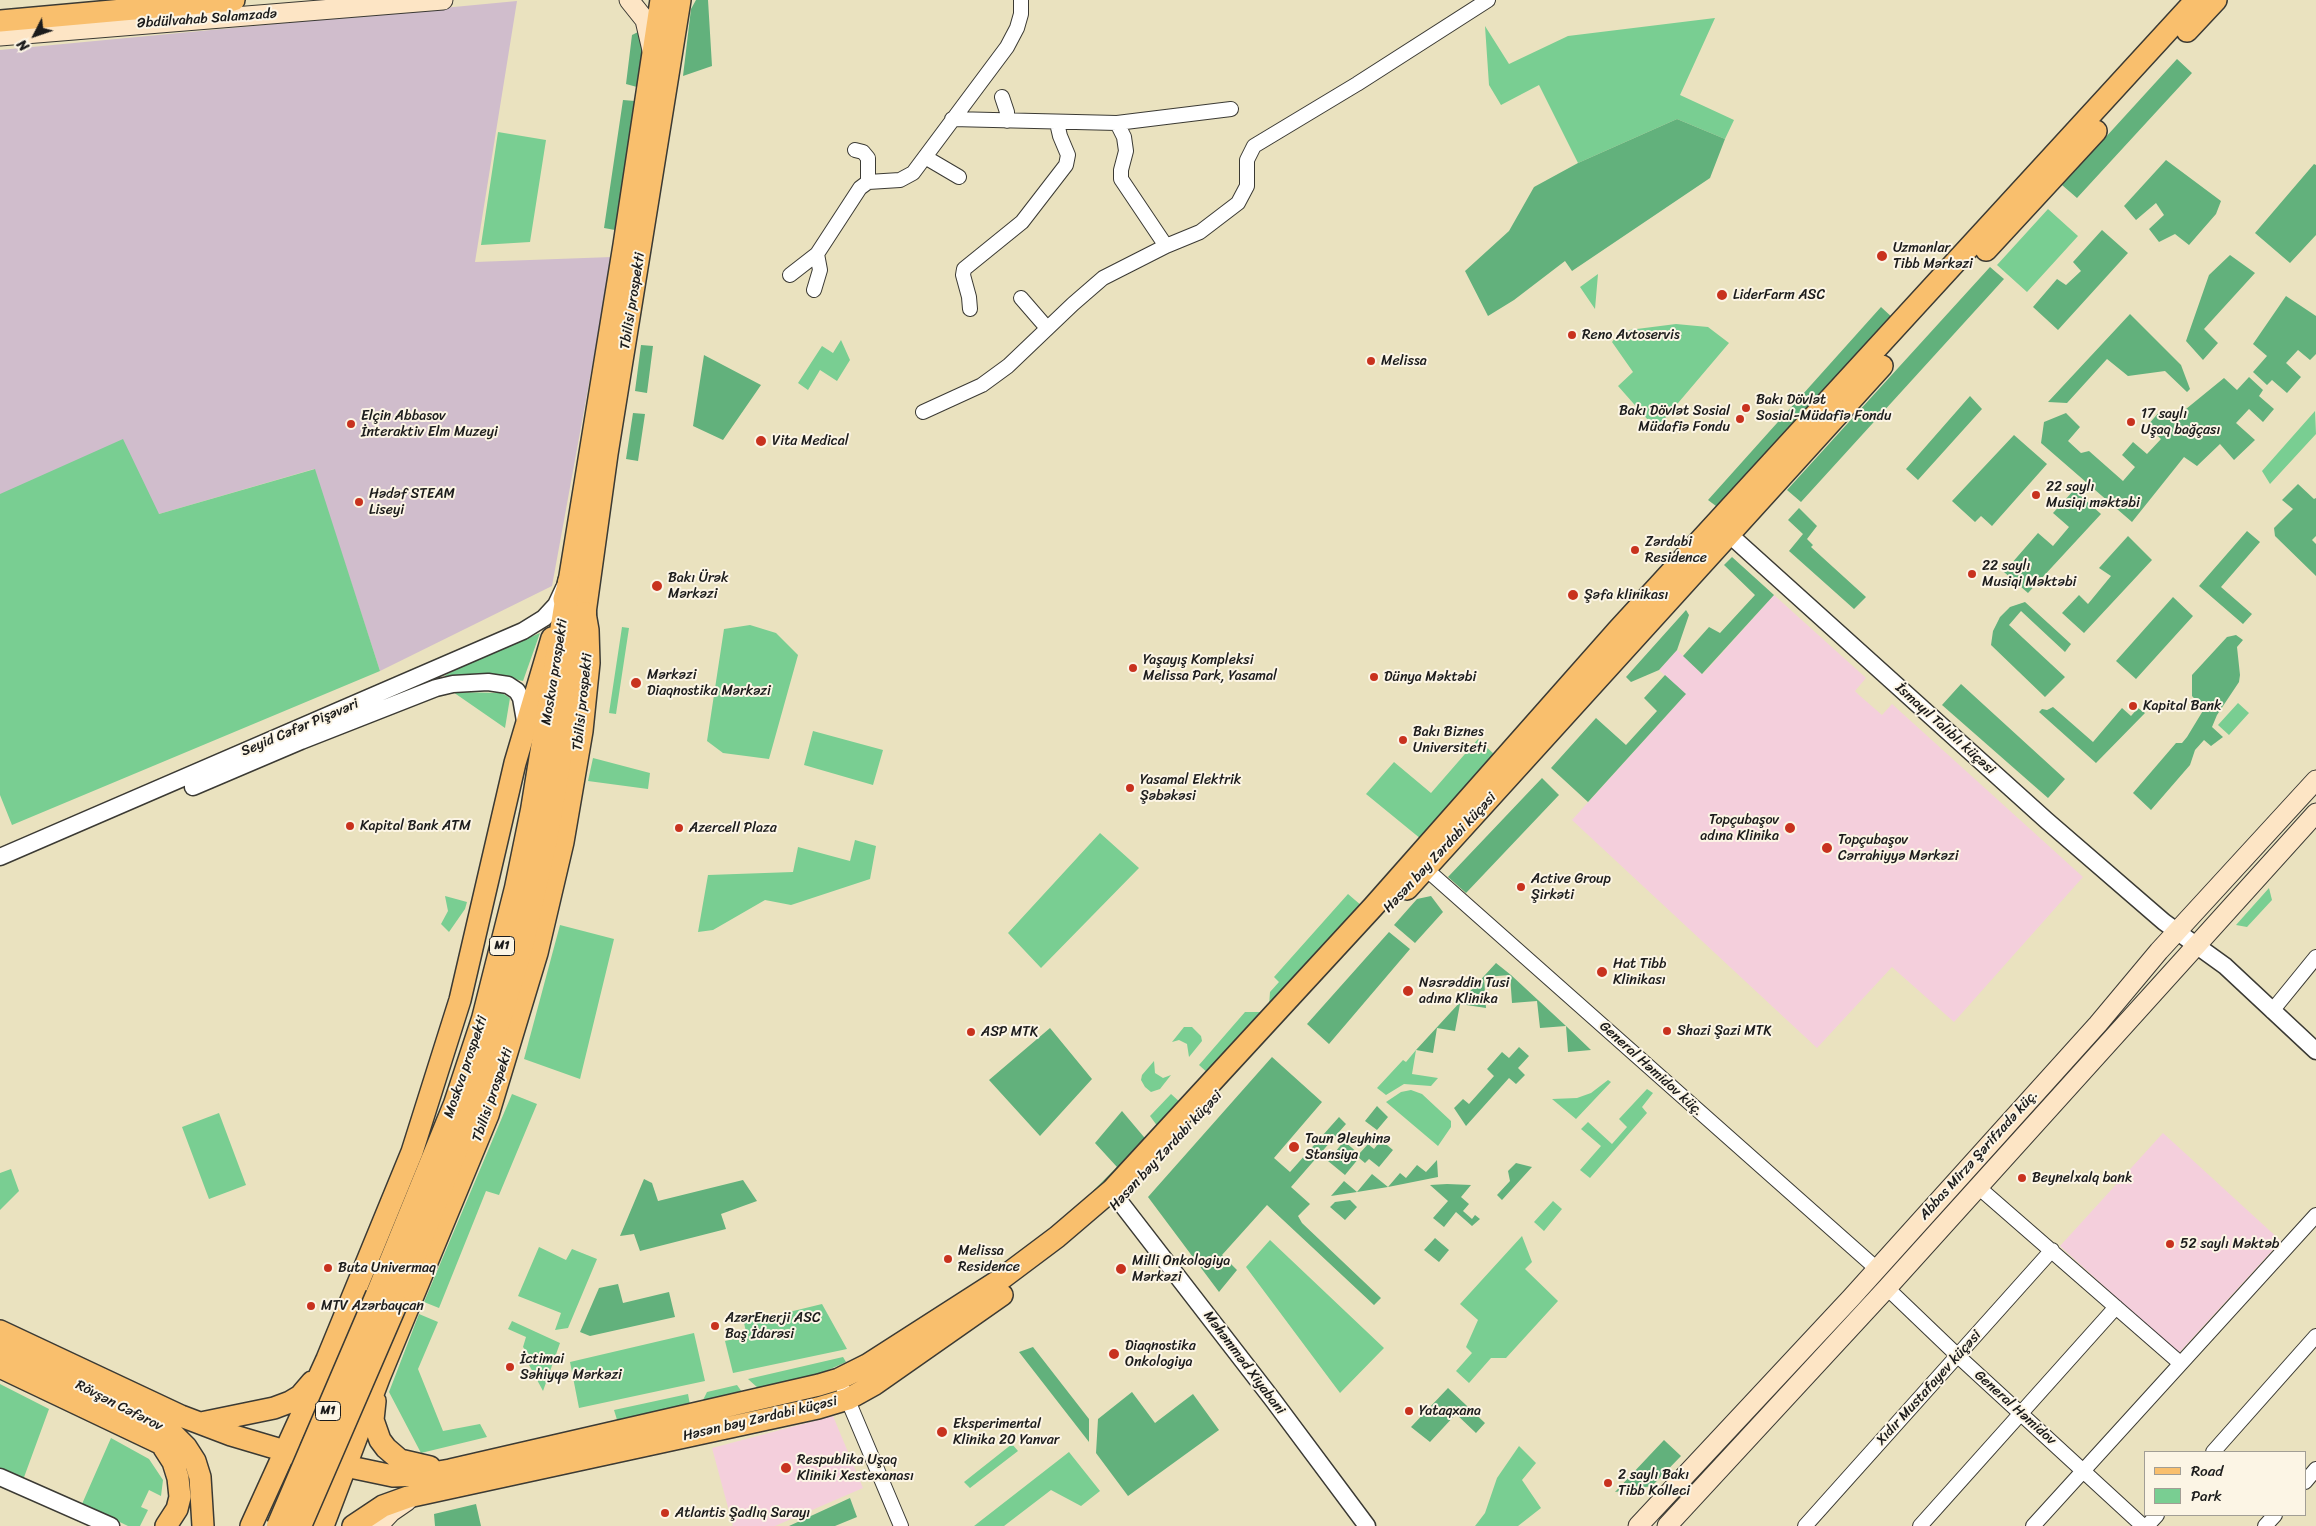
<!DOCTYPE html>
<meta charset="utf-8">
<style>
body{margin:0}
#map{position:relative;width:2316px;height:1526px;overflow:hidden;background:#eae2bf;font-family:Sriracha,sans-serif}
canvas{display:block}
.legend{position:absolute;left:2144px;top:1451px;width:162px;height:65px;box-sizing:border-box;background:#fcf5e5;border:1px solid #a29e95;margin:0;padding:6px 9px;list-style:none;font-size:15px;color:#1c1c1c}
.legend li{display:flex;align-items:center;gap:10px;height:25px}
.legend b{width:25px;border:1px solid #a29e95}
.north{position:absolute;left:10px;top:10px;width:50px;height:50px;-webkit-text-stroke:4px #fcf5e5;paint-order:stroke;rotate:229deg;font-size:14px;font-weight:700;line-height:20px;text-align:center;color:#1c1c1c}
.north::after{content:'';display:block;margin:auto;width:18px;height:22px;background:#1c1c1c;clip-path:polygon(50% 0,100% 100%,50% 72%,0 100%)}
</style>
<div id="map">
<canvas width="2316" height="1526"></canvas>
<ul class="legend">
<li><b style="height:6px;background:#f9bf6d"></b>Road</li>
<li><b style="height:14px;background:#79ce92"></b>Park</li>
</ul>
<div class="north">N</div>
</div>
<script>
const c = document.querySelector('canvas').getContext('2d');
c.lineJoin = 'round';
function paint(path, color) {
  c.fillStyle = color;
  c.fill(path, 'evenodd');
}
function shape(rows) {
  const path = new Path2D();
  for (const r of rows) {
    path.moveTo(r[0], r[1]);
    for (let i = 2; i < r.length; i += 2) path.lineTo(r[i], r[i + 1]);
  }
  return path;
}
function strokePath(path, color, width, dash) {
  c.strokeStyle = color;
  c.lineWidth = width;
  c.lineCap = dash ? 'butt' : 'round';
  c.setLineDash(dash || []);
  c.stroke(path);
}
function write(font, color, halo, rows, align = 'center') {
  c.font = font + ' Sriracha,sans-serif';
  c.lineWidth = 4;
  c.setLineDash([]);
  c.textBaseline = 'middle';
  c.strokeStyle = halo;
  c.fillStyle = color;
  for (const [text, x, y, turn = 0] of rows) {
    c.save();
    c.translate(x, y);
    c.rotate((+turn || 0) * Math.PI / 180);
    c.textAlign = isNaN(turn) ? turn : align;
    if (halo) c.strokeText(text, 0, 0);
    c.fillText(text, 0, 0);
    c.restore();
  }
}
paint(shape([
 [1774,595,1866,678,1855,691,1859,695,1882,715,1892,704,2083,877,1954,1022,1892,967,1817,1048,1572,820,1685,695,1659,670,1677,650,1703,674],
 [2163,1133,2281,1241,2178,1354,2060,1246],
 [833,1416,863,1488,775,1526,733,1526,712,1448]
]), '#f4cfdc');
paint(shape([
 [517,1,475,262,612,257,552,586,380,671,314,469,159,514,0,494,0,50]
]), '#d0bdcc');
paint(shape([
 [1715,18,1680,95,1734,120,1725,139,1677,119,1578,163,1539,85,1501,105,1489,85,1485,26,1509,64,1568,36],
 [498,132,546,140,530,242,481,245],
 [2048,209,2078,236,2027,292,1997,265],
 [1598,274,1595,309,1580,287],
 [1676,324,1708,327,1729,343,1656,429,1618,386,1633,372,1612,342,1621,331],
 [841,340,850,360,837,381,820,370,808,390,798,383,822,346,833,353],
 [2315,411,2316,434,2270,484,2262,471],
 [123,439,159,514,315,469,380,671,12,825,0,795,0,494],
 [750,625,776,633,798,655,769,759,723,753,707,741,724,629],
 [622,627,629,628,616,714,609,713],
 [540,633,523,681,501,676,444,676,471,662],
 [453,692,502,693,510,698,505,728],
 [2238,703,2249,713,2229,735,2218,725],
 [813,731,883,750,873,785,804,765],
 [1478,739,1496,756,1421,839,1366,794,1394,762,1431,793],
 [593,758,650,773,648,789,588,781],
 [1100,833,1139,868,1041,968,1008,933],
 [855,840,876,846,870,879,791,905,765,900,713,930,698,932,708,875,793,872,798,847,850,861],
 [2269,888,2272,900,2247,927,2236,925],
 [1348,894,1362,906,1269,1006,1270,992,1279,982,1274,977],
 [445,896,467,902,465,909,449,932,441,924,448,911],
 [560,925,614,939,580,1079,524,1059],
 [1245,1012,1263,1012,1209,1074,1199,1065],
 [1184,1027,1192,1027,1201,1036,1202,1041,1189,1057,1187,1044,1179,1040,1172,1042],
 [1416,1050,1412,1074,1438,1078,1431,1086,1404,1084,1386,1095,1377,1088,1403,1060,1406,1062],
 [1154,1061,1155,1073,1163,1078,1171,1075,1160,1089,1151,1092,1145,1087,1141,1080,1142,1075],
 [1608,1080,1611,1082,1576,1119,1552,1099,1577,1098,1591,1093],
 [1647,1089,1653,1093,1642,1107,1647,1113,1590,1178,1580,1170,1601,1146,1581,1129,1588,1122,1612,1144,1627,1127,1619,1119],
 [1411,1090,1422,1094,1451,1121,1451,1127,1438,1146,1386,1102,1401,1092],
 [512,1094,537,1104,499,1195,486,1191,439,1308,424,1302],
 [1171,1094,1181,1103,1158,1127,1150,1116],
 [219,1113,246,1185,209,1199,182,1127],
 [11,1169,19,1191,0,1210,0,1173],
 [1553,1201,1562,1209,1544,1231,1534,1222],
 [1522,1236,1532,1262,1525,1269,1558,1301,1506,1358,1491,1358,1469,1383,1456,1371,1472,1353,1466,1347,1478,1320,1460,1304],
 [1270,1240,1384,1348,1340,1393,1246,1267],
 [539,1247,566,1260,572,1249,597,1259,568,1328,555,1330,561,1313,518,1296],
 [822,1304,847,1349,733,1373,725,1341,747,1336,744,1323],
 [419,1314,438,1322,418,1369,443,1431,480,1424,487,1437,421,1453,389,1392],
 [512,1321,560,1343,543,1391,528,1363,533,1359,523,1347,526,1337,508,1329],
 [694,1333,705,1381,579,1408,570,1362],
 [843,1357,846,1362,817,1375,759,1389,748,1379],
 [0,1384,49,1409,23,1480,0,1471],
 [737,1385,742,1392,702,1402,707,1392],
 [688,1394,690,1405,618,1423,614,1410],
 [111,1438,149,1459,163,1480,161,1496,149,1490,141,1507,148,1510,140,1526,128,1526,82,1504],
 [1012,1444,1018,1451,970,1488,964,1482],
 [1519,1446,1536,1463,1522,1480,1541,1508,1518,1526,1475,1526,1485,1513,1497,1478],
 [1069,1452,1100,1491,1081,1506,1051,1490,1004,1526,974,1526]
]), '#79ce92');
paint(shape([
 [696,0,708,0,712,66,683,76,691,9],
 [640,31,643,47,637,87,626,84,632,35],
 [2177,59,2192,73,2077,198,2062,185],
 [623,100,635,101,615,230,604,228],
 [1677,119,1725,139,1710,178,1572,271,1565,261,1514,300,1488,316,1465,271,1509,231,1534,187,1578,163],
 [2166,160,2221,201,2216,214,2189,245,2175,234,2159,242,2149,229,2164,215,2156,203,2136,220,2124,206],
 [2314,164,2316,165,2316,235,2290,263,2255,233],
 [2102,230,2128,253,2058,330,2033,307,2057,279,2066,285,2081,271,2073,262],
 [2230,255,2255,273,2204,329,2218,343,2203,360,2186,341,2209,275],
 [1990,267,2004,279,1801,502,1787,490],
 [2286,296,2316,316,2316,354,2310,360,2298,350,2286,363,2301,377,2287,393,2272,380,2267,385,2253,372,2267,356,2253,344],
 [1881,307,1894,319,1720,509,1708,500],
 [2130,314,2181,365,2190,389,2187,392,2165,371,2128,376,2107,359,2067,403,2048,402],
 [641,345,653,346,647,393,635,391],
 [704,355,761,385,723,440,693,426],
 [2249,377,2263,390,2259,396,2274,409,2263,422,2249,409,2236,423,2255,440,2234,460,2220,444,2197,466,2184,457,2132,522,2041,443,2044,422,2066,413,2080,427,2068,441,2081,453,2089,451,2123,481,2135,467,2122,455,2133,442,2147,454,2161,439,2147,426,2161,410,2175,422,2186,409,2224,378,2237,390],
 [1970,396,1982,409,1918,480,1906,469],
 [633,413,645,414,638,461,626,459],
 [2014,435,2047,464,1992,526,1981,516,1975,522,1952,501],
 [2298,484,2314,499,2316,498,2316,536,2312,540,2316,544,2316,576,2275,536,2274,528,2293,509,2282,500],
 [2074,490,2101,514,2028,593,2004,572,2038,533,2053,546,2069,527,2053,513],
 [1799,508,1817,526,1807,539,1813,545,1811,547,1866,597,1854,609,1789,551,1803,534,1788,520],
 [2247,531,2260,542,2221,587,2252,614,2243,624,2199,586],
 [2128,536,2152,560,2084,633,2062,613,2079,595,2088,604,2111,576,2099,568],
 [1732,557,1774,595,1702,674,1683,656,1709,627,1720,633,1755,595,1724,565],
 [2173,597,2193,616,2136,679,2116,661],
 [2025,602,2071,644,2065,652,2021,611,2009,625,2065,677,2045,697,1991,645,1993,631,2000,617,2010,607],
 [1686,610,1689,615,1677,650,1659,670,1631,682,1626,677],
 [2236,635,2243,640,2237,647,2240,675,2239,682,2217,715,2212,727,2223,737,2211,746,2204,740,2195,750,2190,765,2151,810,2133,793,2176,743,2182,743,2187,737,2204,709,2192,696,2192,675,2227,637],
 [1665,675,1686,694,1588,802,1551,768,1596,718,1626,745,1657,711,1644,698],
 [1961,684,2065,779,2048,798,1942,705],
 [2053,707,2093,742,2122,708,2131,716,2138,708,2145,713,2096,763,2039,712,2042,709,2047,710],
 [1542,778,1559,795,1466,893,1448,877],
 [1431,896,1443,912,1415,943,1394,925,1417,899],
 [1389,932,1410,949,1329,1044,1307,1024],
 [1496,963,1511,975,1566,1026,1591,1050,1568,1052,1566,1026,1540,1028,1537,1001,1512,1003,1510,975,1484,977,1486,1008,1460,1004,1455,1031,1437,1028,1433,1053,1416,1050],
 [1050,1028,1092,1079,1040,1136,989,1080],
 [1519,1047,1529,1056,1518,1068,1525,1075,1516,1084,1509,1078,1466,1126,1454,1108,1463,1099,1469,1104,1494,1076,1487,1069,1502,1052,1509,1058],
 [1272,1057,1322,1102,1274,1158,1290,1172,1339,1117,1346,1124,1291,1187,1310,1204,1298,1216,1302,1223,1381,1298,1374,1305,1267,1205,1222,1255,1237,1270,1219,1292,1148,1197],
 [1377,1106,1388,1117,1377,1130,1365,1121],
 [1122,1111,1149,1143,1097,1196,1093,1191,1117,1167,1095,1143],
 [1381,1140,1393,1150,1379,1167,1369,1159,1365,1163,1359,1158,1345,1175,1328,1161,1344,1141,1359,1154,1368,1144,1374,1149],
 [1437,1160,1438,1177,1388,1187,1357,1192,1331,1196,1344,1181,1357,1192,1372,1174,1388,1187,1400,1173,1406,1178,1417,1165,1426,1172],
 [1516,1163,1532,1167,1502,1200,1497,1195,1510,1181,1508,1171],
 [644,1179,652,1183,658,1201,743,1180,757,1201,721,1214,726,1229,640,1251,634,1234,620,1236],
 [1447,1184,1471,1185,1461,1197,1469,1204,1463,1211,1472,1219,1475,1215,1480,1219,1472,1226,1456,1212,1444,1227,1433,1218,1448,1201,1430,1185],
 [1350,1200,1357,1207,1345,1220,1330,1207,1335,1202],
 [1435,1238,1449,1250,1439,1262,1424,1250],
 [618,1284,623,1303,669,1292,675,1317,590,1336,580,1332,599,1288],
 [1033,1347,1089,1419,1089,1442,1019,1352],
 [1448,1388,1485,1423,1476,1433,1456,1414,1430,1442,1411,1427],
 [1132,1392,1155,1423,1193,1394,1219,1430,1128,1496,1096,1453,1098,1419],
 [1664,1440,1681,1456,1652,1486,1615,1492],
 [850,1498,857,1517,835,1526,789,1526],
 [476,1504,481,1526,435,1526,434,1514]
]), '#62b17c');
const minor = shape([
 [1002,97,1007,112,1007,121],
 [952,119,1117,123,1231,109],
 [1117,123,1124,137,1126,151,1121,170,1121,179,1166,246],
 [855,150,863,152,868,158,868,182],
 [925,157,959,177],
 [817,254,860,188,868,182,900,180,913,173,1007,47,1017,28,1021,14,1021,0],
 [790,275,817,254,820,270,814,290],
 [1021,298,1047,328],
 [970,309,969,297,963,275,964,269,1022,222,1066,165,1068,155,1060,136,1057,123],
 [923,412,982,385,1008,366,1073,304,1103,278,1166,246,1200,232,1238,203,1247,186,1247,160,1254,146,1357,84,1488,0],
 [1426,869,1877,1269],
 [2272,1011,2316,957],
 [1977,1186,2180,1363],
 [1887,1288,1958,1356,2143,1526],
 [844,1391,901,1526],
 [2213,1452,2316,1336],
 [2305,1482,2316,1469],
 [1805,1526,2052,1250],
 [1920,1526,2116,1307],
 [2033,1526,2316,1215],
 [2147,1526,2157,1515],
 [2265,1526,2275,1515]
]);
const tertiary = shape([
 [1721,527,2046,820,2164,922,2225,966,2316,1051],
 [193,787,301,741,436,688,453,684,488,682,508,685,517,691,521,698,525,721],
 [0,857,523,631,544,618,556,605,564,588],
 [1120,1202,1273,1400,1367,1526],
 [0,1477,111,1526]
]);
const secondary = shape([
 [629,0,645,20,652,50],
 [0,36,443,0],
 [378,1526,391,1512,407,1501],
 [1638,1526,1851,1298,2098,1024,2159,951,2316,780],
 [1667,1526,1887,1288,2316,813]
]);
const primary = shape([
 [0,21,234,0],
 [2187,31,2216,0],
 [1986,250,2096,131],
 [564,599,569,582,624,245,661,0],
 [1407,889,1882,366],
 [0,1331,181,1416,231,1435,312,1459,393,1476,421,1475,450,1470,819,1385,839,1379,867,1365,1001,1279,1057,1237,1112,1190,1373,907,1618,630,2196,0],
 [0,1349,128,1407,164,1427,175,1436,186,1447,195,1461,200,1477,203,1526],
 [0,1367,168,1447,182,1459],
 [375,1401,373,1420,380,1440,386,1448,400,1460,430,1467],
 [201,1423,274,1408,290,1402,300,1396,312,1382],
 [164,1448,173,1462,178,1478,180,1497,177,1509,166,1526],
 [251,1526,327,1359,412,1152,460,1000,515,763,552,638],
 [323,1526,379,1378,488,1115,537,953,563,842,582,731,589,663,588,630,585,613,607,454,680,0],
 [353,1526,383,1506,408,1497,818,1408,848,1399,875,1384,1002,1295]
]);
const trunk = shape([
 [377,1295,455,1104,483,1019,516,888,532,810,569,582],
 [396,1304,472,1109,521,950,547,835,585,613]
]);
strokePath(minor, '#3b3a34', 16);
strokePath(tertiary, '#3b3a34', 19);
strokePath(secondary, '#3b3a34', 21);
strokePath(primary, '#3b3a34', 24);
strokePath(trunk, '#3b3a34', 25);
strokePath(minor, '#fff', 14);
strokePath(tertiary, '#fff', 16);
strokePath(secondary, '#fde5c5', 19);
strokePath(primary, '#f9bf6d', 21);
strokePath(trunk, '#f9bf6d', 22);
const trunkBridge = shape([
 [278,1526,377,1295],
 [300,1526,396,1304]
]);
strokePath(trunkBridge, '#3b3a34', 25, []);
strokePath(trunkBridge, '#f9bf6d', 22);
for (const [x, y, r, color] of [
 [1882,256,6,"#c8321e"],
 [1722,295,6,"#c8321e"],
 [1572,335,5,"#c8321e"],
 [1371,361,5,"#c8321e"],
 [1746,408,5,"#c8321e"],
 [1740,419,5,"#c8321e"],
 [2131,422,5,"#c8321e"],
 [351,424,5,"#c8321e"],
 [761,441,6,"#c8321e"],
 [2036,495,5,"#c8321e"],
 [359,502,5,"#c8321e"],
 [1635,550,5,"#c8321e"],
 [1972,574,5,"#c8321e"],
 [657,586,6,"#c8321e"],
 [1573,595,6,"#c8321e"],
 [1133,668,5,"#c8321e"],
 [1374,677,5,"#c8321e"],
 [636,683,6,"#c8321e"],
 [2133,706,5,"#c8321e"],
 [1403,740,5,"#c8321e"],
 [1130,788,5,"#c8321e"],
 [350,826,5,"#c8321e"],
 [679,828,5,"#c8321e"],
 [1790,828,6,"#c8321e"],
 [1827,848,6,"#c8321e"],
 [1521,887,5,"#c8321e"],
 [1602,972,6,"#c8321e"],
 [1408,991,6,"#c8321e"],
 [1667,1031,5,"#c8321e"],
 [971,1032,5,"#c8321e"],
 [1294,1147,6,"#c8321e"],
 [2022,1178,5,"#c8321e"],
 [2170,1244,5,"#c8321e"],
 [948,1259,5,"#c8321e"],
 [328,1268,5,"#c8321e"],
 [1121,1269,6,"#c8321e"],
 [311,1306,5,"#c8321e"],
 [715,1326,5,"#c8321e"],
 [1114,1354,6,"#c8321e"],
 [510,1367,5,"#c8321e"],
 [1409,1411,5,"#c8321e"],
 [942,1432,6,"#c8321e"],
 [786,1468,6,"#c8321e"],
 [1608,1483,5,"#c8321e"],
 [665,1513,5,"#c8321e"]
]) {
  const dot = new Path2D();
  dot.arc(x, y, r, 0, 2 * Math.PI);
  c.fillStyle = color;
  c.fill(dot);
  strokePath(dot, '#fcf5e5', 2);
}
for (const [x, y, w] of [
 [502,946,25],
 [328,1411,25]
]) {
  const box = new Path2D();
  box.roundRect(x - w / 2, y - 9.5, w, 19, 4);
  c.fillStyle = '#fcf5e5';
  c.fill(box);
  strokePath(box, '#1c1c1c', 1);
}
write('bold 12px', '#1c1c1c', null, [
 ["M1",502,946],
 ["M1",328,1411]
]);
write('14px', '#1c1c1c', '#fcf5e5', [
 ["Əbdülvahab Salamzadə",207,19,-4],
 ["Tbilisi prospekti",633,301,-81],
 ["Moskva prospekti",555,672,-81],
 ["Tbilisi prospekti",583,702,-84],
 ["Seyid Cəfər Pişəvəri",300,728,-23],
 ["İsmayıl Talıblı küçəsi",1945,729,42],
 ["Həsən bəy Zərdabi küçəsi",1440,853,-47],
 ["Moskva prospekti",466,1067,-71],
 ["General Həmidov küç.",1651,1069,42],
 ["Tbilisi prospekti",493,1095,-71],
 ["Həsən bəy Zərdabi küçəsi",1166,1151,-47],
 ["Abbas Mirzə Şərifzadə küç.",1979,1155,-48],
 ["Məhəmməd Xiyabani",1244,1363,53],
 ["Xıdır Mustafayev küçəsi",1929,1388,-48],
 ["Rövşən Cəfərov",119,1406,27],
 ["General Həmidov",2015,1408,42],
 ["Həsən bəy Zərdabi küçəsi",760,1419,-13]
]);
write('14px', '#1c1c1c', '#fcf5e5', [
 ["Uzmanlar",1893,248],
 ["Tibb Mərkəzi",1893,264],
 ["LiderFarm ASC",1733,295],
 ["Reno Avtoservis",1582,335],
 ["Melissa",1381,361],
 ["Bakı Dövlət",1756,400],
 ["Sosial-Müdafiə Fondu",1756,416],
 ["Bakı Dövlət Sosial",1730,411,"right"],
 ["Müdafiə Fondu",1730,427,"right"],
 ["17 saylı",2141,414],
 ["Uşaq bağçası",2141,430],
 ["Elçin Abbasov",361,416],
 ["İnteraktiv Elm Muzeyi",361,432],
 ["Vita Medical",772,441],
 ["22 saylı",2046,487],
 ["Musiqi məktəbi",2046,503],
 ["Hədəf STEAM",369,494],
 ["Liseyi",369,510],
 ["Zərdabi",1645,542],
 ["Residence",1645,558],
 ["22 saylı",1982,566],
 ["Musiqi Məktəbi",1982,582],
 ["Bakı Ürək",668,578],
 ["Mərkəzi",668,594],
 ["Şəfa klinikası",1584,595],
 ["Yaşayış Kompleksi",1143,660],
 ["Melissa Park, Yasamal",1143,676],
 ["Mərkəzi",647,675],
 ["Diaqnostika Mərkəzi",647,691],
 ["Dünya Məktəbi",1384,677],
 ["Kapital Bank",2143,706],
 ["Bakı Biznes",1413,732],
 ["Universiteti",1413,748],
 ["Yasamal Elektrik",1140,780],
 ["Şəbəkəsi",1140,796],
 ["Topçubaşov",1779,820,"right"],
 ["adına Klinika",1779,836,"right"],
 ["Kapital Bank ATM",360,826],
 ["Azercell Plaza",689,828],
 ["Topçubaşov",1838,840],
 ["Cərrahiyyə Mərkəzi",1838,856],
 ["Active Group",1531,879],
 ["Şirkəti",1531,895],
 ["Hat Tibb",1613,964],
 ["Klinikası",1613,980],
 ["Nəsrəddin Tusi",1419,983],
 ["adına Klinika",1419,999],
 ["Shazi Şazi MTK",1677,1031],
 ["ASP MTK",981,1032],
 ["Taun Əleyhinə",1305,1139],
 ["Stansiya",1305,1155],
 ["Beynelxalq bank",2032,1178],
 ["52 saylı Məktəb",2180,1244],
 ["Melissa",958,1251],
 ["Residence",958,1267],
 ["Milli Onkologiya",1132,1261],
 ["Mərkəzi",1132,1277],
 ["Buta Univermaq",338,1268],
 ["MTV Azərbaycan",321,1306],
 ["AzərEnerji ASC",725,1318],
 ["Baş İdarəsi",725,1334],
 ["Diaqnostika",1125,1346],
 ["Onkologiya",1125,1362],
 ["İctimai",520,1359],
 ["Səhiyyə Mərkəzi",520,1375],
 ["Yataqxana",1419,1411],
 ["Eksperimental",953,1424],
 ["Klinika 20 Yanvar",953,1440],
 ["Respublika Uşaq",797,1460],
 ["Kliniki Xestexanası",797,1476],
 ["2 saylı Bakı",1618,1475],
 ["Tibb Kolleci",1618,1491],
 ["Atlantis Şadlıq Sarayı",675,1513]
], 'left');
</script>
